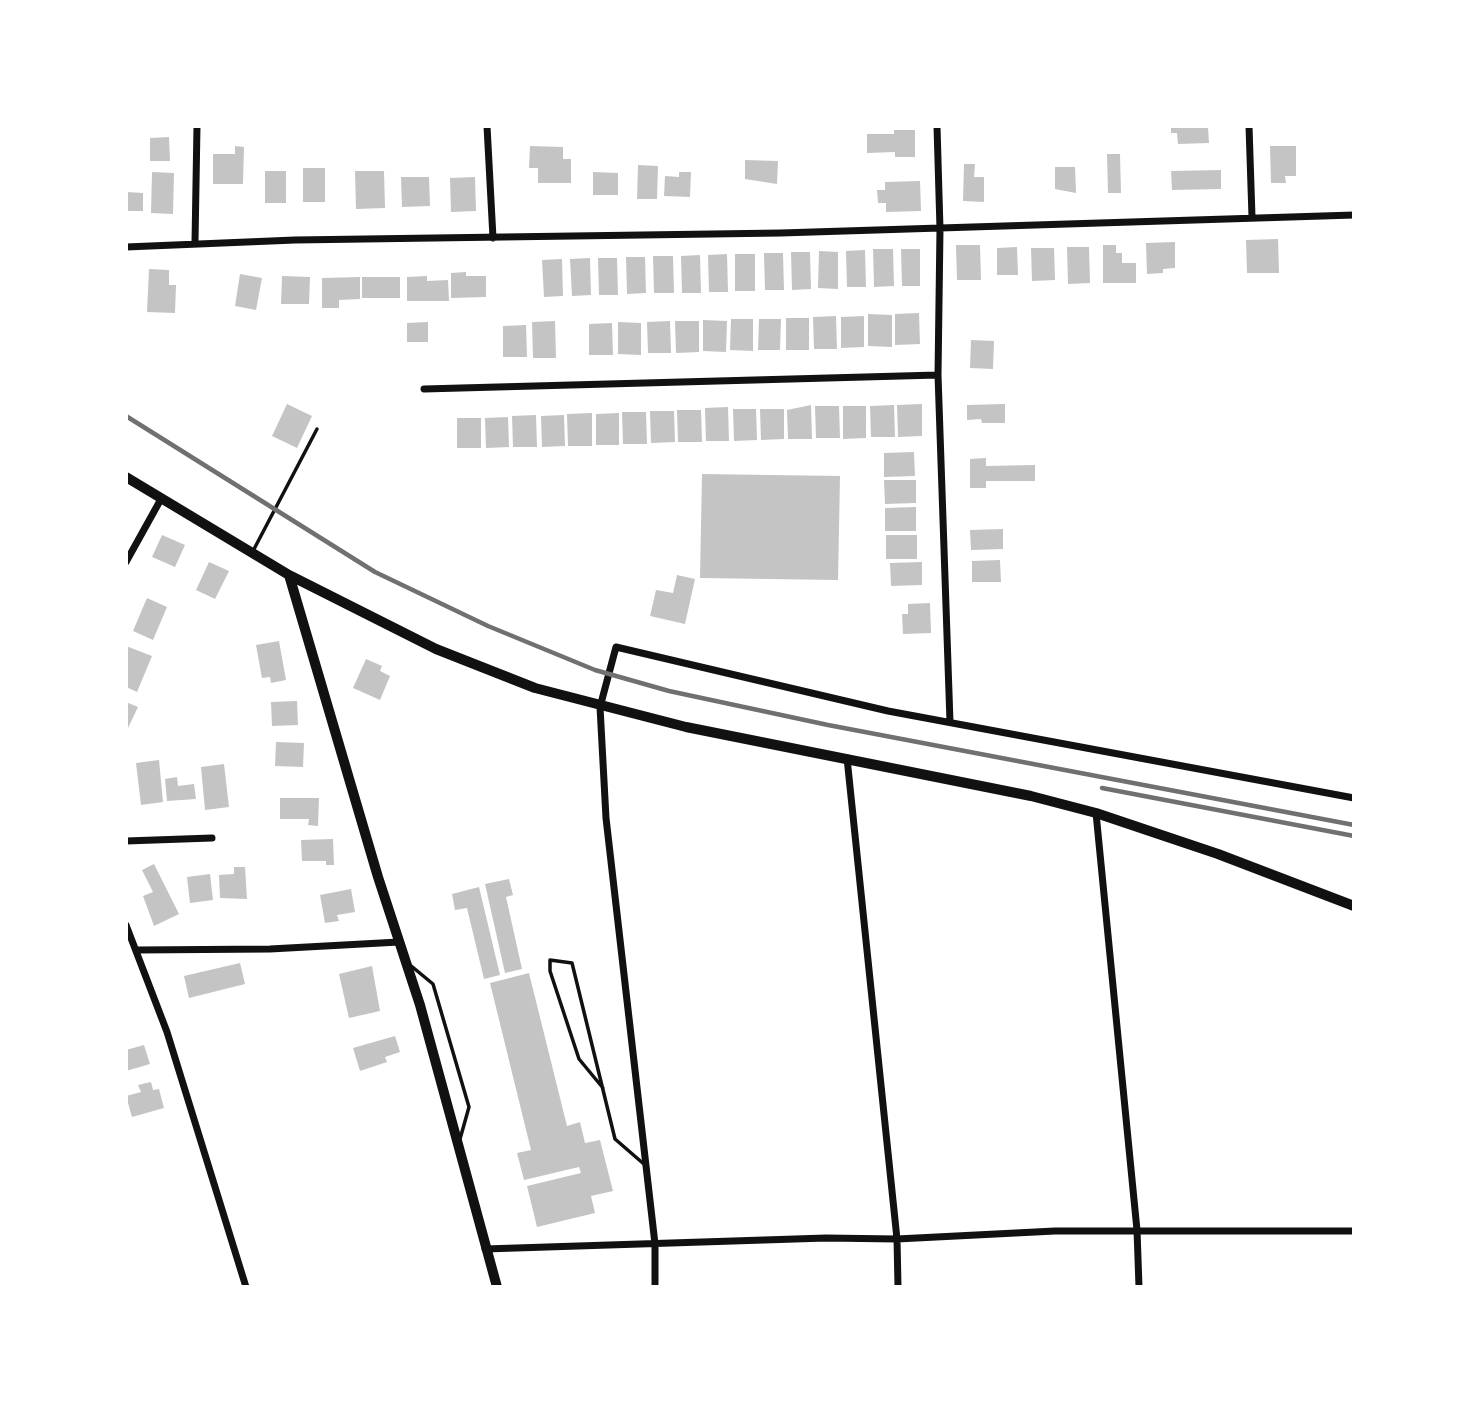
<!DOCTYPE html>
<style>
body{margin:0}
#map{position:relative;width:1480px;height:1413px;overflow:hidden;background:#fff;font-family:Georgia,serif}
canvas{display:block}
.frame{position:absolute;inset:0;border:128px solid #fff;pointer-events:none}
</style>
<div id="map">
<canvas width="1480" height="1413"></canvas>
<div class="frame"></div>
</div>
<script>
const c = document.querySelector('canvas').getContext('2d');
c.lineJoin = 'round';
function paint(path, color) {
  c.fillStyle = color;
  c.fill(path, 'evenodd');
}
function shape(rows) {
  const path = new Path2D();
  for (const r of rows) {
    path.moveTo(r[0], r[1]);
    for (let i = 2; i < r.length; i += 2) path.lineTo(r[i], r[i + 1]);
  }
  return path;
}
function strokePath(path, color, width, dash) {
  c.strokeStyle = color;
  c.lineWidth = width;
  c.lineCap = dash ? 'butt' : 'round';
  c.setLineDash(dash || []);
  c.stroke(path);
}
paint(shape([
 [1171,126,1208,126,1209,143,1178,144,1177,133,1171,133],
 [894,130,915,130,915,157,895,157,895,152,867,153,867,134,894,134],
 [169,137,170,161,150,161,150,138],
 [235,146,244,147,243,184,213,184,213,154,235,154],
 [530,146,563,147,563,159,571,159,571,183,538,183,538,168,529,168],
 [1270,146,1296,146,1296,176,1285,176,1286,183,1271,183],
 [1107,154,1120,154,1121,193,1108,193],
 [745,160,778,161,777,184,745,179],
 [964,164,975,164,974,177,984,177,984,202,963,201],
 [638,165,658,166,657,199,637,199],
 [1055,167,1075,167,1076,193,1055,189],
 [303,168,325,168,325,202,303,202],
 [1221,170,1221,189,1172,190,1171,171],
 [265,171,286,171,286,203,265,203],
 [355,171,384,171,385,208,356,209],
 [152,172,174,173,173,214,151,213],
 [593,172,618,173,618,195,593,195],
 [679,172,691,172,690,197,664,196,665,176,679,177],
 [401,177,429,177,430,206,402,207],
 [475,177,476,211,451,212,450,178],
 [920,181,921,211,886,212,886,203,878,203,877,190,885,190,885,182],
 [126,192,143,193,143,211,126,211],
 [1278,239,1279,273,1247,273,1246,240],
 [1175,242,1175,268,1163,269,1163,273,1147,274,1146,243],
 [956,245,980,245,981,280,957,280],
 [1103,245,1116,245,1116,253,1122,253,1122,263,1136,263,1136,283,1103,283],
 [1017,247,1018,275,997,275,997,248],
 [1067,247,1089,247,1090,283,1068,284],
 [1031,248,1054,248,1055,280,1032,281],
 [873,249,893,249,894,286,874,287],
 [901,249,920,249,920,286,902,286],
 [865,250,866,287,847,287,846,251],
 [819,251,838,252,838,289,818,288],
 [791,252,810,252,811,289,792,290],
 [764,253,783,253,784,290,765,290],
 [727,254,728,292,709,292,708,255],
 [735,254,755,254,755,291,735,291],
 [700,255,701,293,682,293,681,256],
 [653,256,673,256,674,293,654,293],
 [626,257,645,257,646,293,627,294],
 [590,258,591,295,572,296,570,259],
 [598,258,617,258,618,295,599,295],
 [562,259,563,296,544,297,542,260],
 [149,269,169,270,169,285,176,285,175,313,147,312],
 [466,272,466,276,486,276,486,297,451,298,451,273],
 [240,274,262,278,256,310,235,306],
 [282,276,310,277,309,304,281,304],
 [427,276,427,281,448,280,449,301,407,301,407,277],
 [360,277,360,299,339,300,339,308,322,308,322,278],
 [362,277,400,277,400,298,362,298],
 [919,313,920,344,895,345,895,314],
 [868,314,892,315,892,347,868,346],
 [836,316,837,349,814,349,813,317],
 [864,316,864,347,841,348,841,317],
 [786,318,809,318,809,350,786,350],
 [731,319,753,319,753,351,730,350],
 [759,319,781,319,780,350,758,350],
 [703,320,727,321,726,352,703,351],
 [555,321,556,358,533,358,532,322],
 [670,321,671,353,648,353,647,322],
 [675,321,699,321,699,352,676,353],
 [428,322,428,342,407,342,407,323],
 [618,322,641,323,641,355,618,354],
 [612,323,613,355,589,355,589,324],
 [526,325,527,357,503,357,503,326],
 [971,340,994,341,993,369,970,368],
 [287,404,312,416,297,448,272,436],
 [922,404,922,436,898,437,897,405],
 [1005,404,1005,423,982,423,981,419,967,420,967,405],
 [811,405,812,439,788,439,787,410],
 [894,405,895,437,871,437,870,406],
 [815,406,839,406,840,438,816,438],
 [843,406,866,406,866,438,843,439],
 [728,407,729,441,706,441,705,408],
 [733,409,756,409,757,440,734,441],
 [760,409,784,409,784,439,761,440],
 [677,410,701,410,702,442,678,442],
 [650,411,674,411,675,442,651,443],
 [622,412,646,412,647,444,623,444],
 [592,413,592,446,568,446,567,414],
 [619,413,619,445,596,445,596,414],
 [536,415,537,447,513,447,512,416],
 [564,415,565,446,542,447,541,416],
 [508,417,509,447,486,448,485,418],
 [457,418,481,418,481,448,457,448],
 [914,452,915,476,884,477,884,453],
 [986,458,986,466,1035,465,1035,481,986,481,986,488,970,488,970,459],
 [702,474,840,476,838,580,700,578],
 [884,480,916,480,916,503,885,504],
 [916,507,916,531,885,531,885,508],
 [1003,529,1003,549,971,550,970,530],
 [162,535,185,545,175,567,152,557],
 [886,535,917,535,917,559,886,559],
 [1000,560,1001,582,972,582,972,561],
 [209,562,229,571,215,599,196,590],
 [922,562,922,585,891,586,890,563],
 [677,575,695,579,685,624,650,616,656,590,673,593],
 [147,598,167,607,153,640,133,631],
 [930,603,931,633,903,634,902,614,908,614,908,604],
 [279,641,286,680,271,683,270,677,262,678,256,645],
 [126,646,152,656,137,692,126,687],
 [366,659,382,666,380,671,390,676,380,700,353,688],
 [297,701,298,725,272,726,271,702],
 [126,702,138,707,128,728,126,727],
 [276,742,304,743,303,767,275,766],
 [159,760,163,802,141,805,136,763],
 [224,764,229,807,205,810,201,767],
 [177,777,178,786,194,784,196,799,167,801,165,779],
 [280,798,319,798,318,826,308,825,309,819,280,819],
 [333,839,334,865,326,865,326,861,302,861,301,840],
 [154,864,179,914,154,926,143,896,153,892,142,870],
 [234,867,245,867,247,899,220,898,219,875,234,874],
 [210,874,213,900,190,903,187,877],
 [509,879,513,895,506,897,522,969,505,973,485,884],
 [479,887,500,975,484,979,467,908,455,910,452,894],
 [351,889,355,912,337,915,339,921,325,923,320,895],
 [240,963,245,984,189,998,184,976],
 [372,966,380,1011,349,1018,339,974],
 [529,973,567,1126,580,1122,585,1143,600,1140,613,1191,591,1196,595,1213,537,1227,527,1186,581,1173,579,1167,524,1180,517,1153,531,1150,490,983],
 [395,1036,400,1052,385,1057,387,1062,360,1071,353,1048],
 [144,1045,150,1064,126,1071,126,1050],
 [151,1082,153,1090,159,1089,164,1108,132,1117,126,1096,141,1092,138,1085]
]), '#c4c4c4');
strokePath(shape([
 [253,551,317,429],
 [410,965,433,984,469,1107,460,1139],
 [603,1088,579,1059,550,971,550,960,572,963,615,1139,645,1165]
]), '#111', 3.5);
strokePath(shape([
 [487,126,493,238],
 [937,126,940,229,938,375,950,722],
 [1249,126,1252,217],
 [195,242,197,126],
 [126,247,295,240,781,233,1354,215],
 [424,389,938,375],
 [126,562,161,499],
 [847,758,897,1239,898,1287],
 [1096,813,1137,1230,1139,1287],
 [126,841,212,838],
 [126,925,167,1032,246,1287],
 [137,950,270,949,399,942],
 [485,1249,826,1238,897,1239,1055,1231,1354,1231],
 [655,1287,655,1244,606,818,600,707,616,647,888,711,1354,798]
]), '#111', 7);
strokePath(shape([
 [126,477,289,575,436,649,535,688,686,727,1031,796,1096,813,1218,854,1354,906],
 [289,575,378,877,420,1005,497,1287]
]), '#111', 10);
strokePath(shape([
 [126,416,375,572,488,626,595,670,669,691,828,725,1354,825],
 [1102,788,1354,836]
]), '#707070', 4.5);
</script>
